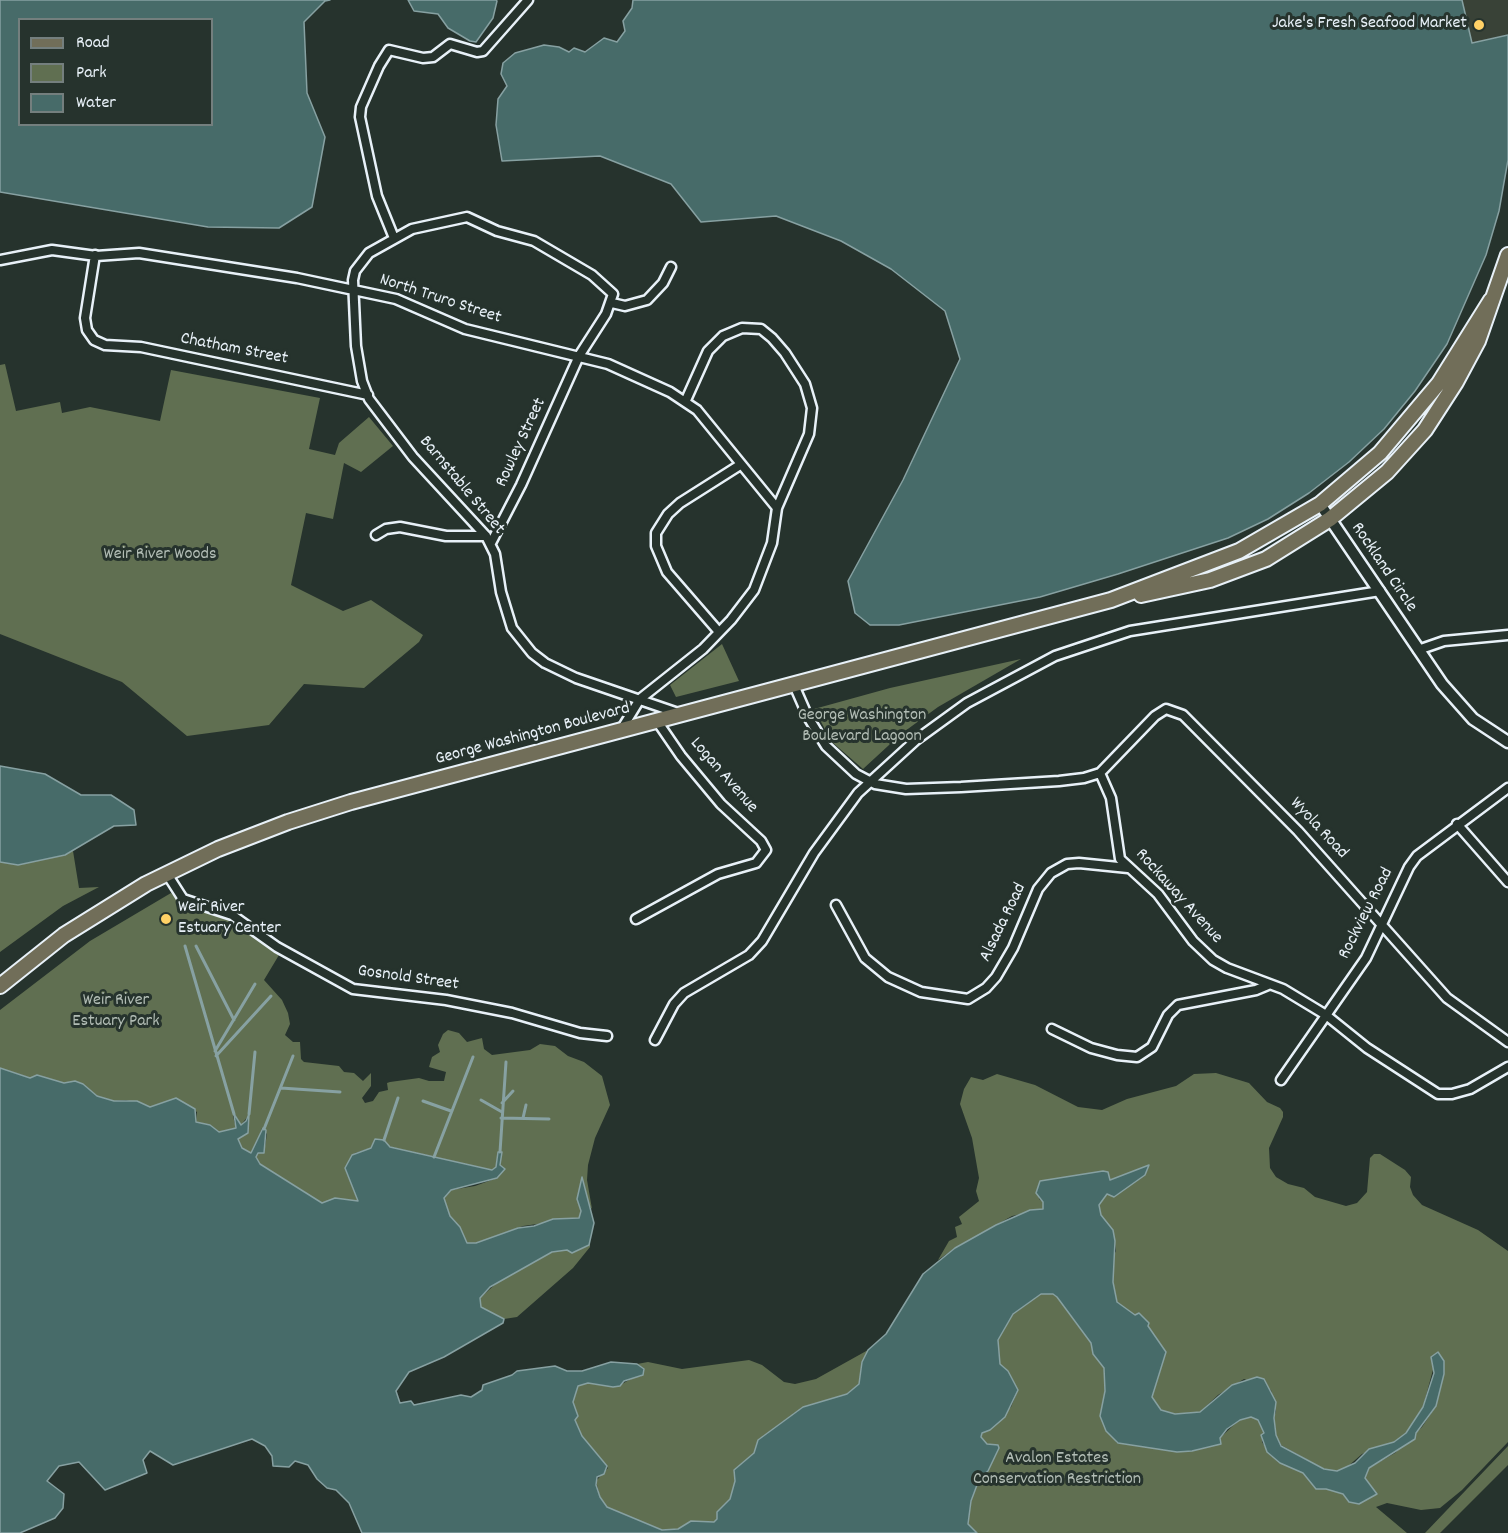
<!DOCTYPE html>
<style>
body{margin:0}
#map{position:relative;width:1508px;height:1533px;overflow:hidden;background:#26332d;font-family:Dekko,sans-serif}
canvas{display:block}
.legend{position:absolute;left:18px;top:18px;width:195px;height:108px;box-sizing:border-box;background:#26332d;border:2px solid #747f7e;margin:0;padding:8px 10px;list-style:none;font-size:18px;color:#e8f1f8}
.legend li{display:flex;align-items:center;gap:12px;height:30px}
.legend b{width:30px;border:2px solid #747f7e}
</style>
<div id="map">
<canvas width="1508" height="1533"></canvas>
<ul class="legend">
<li><b style="height:8px;background:#716e59"></b>Road</li>
<li><b style="height:16px;background:#606f51"></b>Park</li>
<li><b style="height:16px;background:#476b69"></b>Water</li>
</ul>
</div>
<script>
const c = document.querySelector('canvas').getContext('2d');
c.lineJoin = 'round';
function paint(path, color) {
  c.fillStyle = color;
  c.fill(path, 'evenodd');
}
function shape(rows) {
  const path = new Path2D();
  for (const r of rows) {
    path.moveTo(r[0], r[1]);
    for (let i = 2; i < r.length; i += 2) path.lineTo(r[i], r[i + 1]);
  }
  return path;
}
function strokePath(path, color, width, dash) {
  c.strokeStyle = color;
  c.lineWidth = width;
  c.lineCap = dash ? 'butt' : 'round';
  c.setLineDash(dash || []);
  c.stroke(path);
}
function write(font, color, halo, rows, align = 'center') {
  c.font = font + ' Dekko,sans-serif';
  c.lineWidth = 6;
  c.setLineDash([]);
  c.textBaseline = 'middle';
  c.strokeStyle = halo;
  c.fillStyle = color;
  for (const [text, x, y, turn = 0] of rows) {
    c.save();
    c.translate(x, y);
    c.rotate((+turn || 0) * Math.PI / 180);
    c.textAlign = isNaN(turn) ? turn : align;
    if (halo) c.strokeText(text, 0, 0);
    c.fillText(text, 0, 0);
    c.restore();
  }
}
paint(shape([
 [1462,0,1508,0,1508,35,1472,43]
]), '#394237');
paint(shape([
 [5,364,16,411,60,402,62,413,90,407,160,421,171,370,320,398,309,449,335,455,339,443,369,417,393,446,361,472,344,463,333,519,306,513,291,585,343,611,371,600,423,635,419,642,364,688,304,684,269,725,187,736,122,682,0,634,0,365],
 [722,644,739,681,676,697,670,685],
 [1021,659,938,707,901,734,863,769,832,742,814,709,890,688],
 [73,851,79,888,99,887,63,906,0,952,0,862,18,865,65,855],
 [171,893,184,905,232,921,279,955,264,980,282,1000,288,1013,290,1024,285,1035,293,1042,300,1042,301,1059,304,1062,339,1066,344,1072,354,1073,363,1081,371,1073,371,1086,362,1098,365,1103,373,1101,379,1092,388,1090,387,1083,390,1082,419,1078,429,1081,444,1081,446,1072,429,1067,432,1057,440,1052,438,1045,443,1034,448,1030,459,1033,467,1042,482,1038,484,1049,492,1055,530,1050,540,1044,555,1046,568,1056,584,1062,602,1076,610,1105,595,1138,588,1165,587,1180,592,1209,588,1204,582,1178,577,1199,581,1211,579,1218,523,1226,476,1243,467,1243,460,1227,450,1216,444,1199,451,1190,475,1186,497,1178,501,1152,498,1152,496,1167,492,1170,374,1143,371,1148,355,1153,345,1168,358,1202,335,1198,322,1203,260,1164,256,1157,258,1153,264,1152,267,1134,262,1128,254,1151,251,1153,242,1148,238,1139,243,1134,248,1116,241,1125,235,1115,233,1116,236,1128,219,1132,210,1125,196,1122,197,1112,176,1098,150,1107,126,1100,114,1101,97,1096,83,1084,76,1081,64,1083,37,1075,31,1078,0,1068,0,1010,90,941],
 [1216,1073,1249,1083,1267,1102,1280,1108,1283,1112,1283,1117,1269,1148,1270,1168,1276,1177,1288,1184,1304,1188,1315,1197,1346,1206,1357,1203,1367,1192,1370,1158,1374,1154,1380,1154,1405,1170,1411,1177,1410,1187,1413,1195,1422,1205,1478,1230,1508,1251,1508,1442,1462,1490,1440,1508,1421,1510,1387,1503,1376,1507,1407,1533,977,1533,968,1524,971,1501,980,1477,988,1471,987,1444,981,1438,982,1433,1011,1407,1018,1390,1008,1371,1000,1364,998,1340,1013,1314,1041,1294,1053,1294,1057,1297,1091,1343,1093,1354,1104,1368,1105,1391,1100,1416,1117,1443,1154,1448,1220,1438,1240,1419,1251,1417,1258,1420,1264,1433,1262,1442,1271,1456,1303,1473,1316,1489,1326,1489,1343,1494,1349,1502,1365,1500,1377,1494,1365,1478,1369,1468,1395,1453,1422,1427,1436,1406,1444,1374,1434,1366,1423,1407,1406,1433,1394,1442,1362,1454,1346,1468,1337,1471,1324,1469,1281,1445,1276,1435,1274,1418,1276,1411,1271,1390,1244,1379,1218,1395,1200,1412,1175,1414,1161,1410,1152,1397,1166,1352,1148,1326,1117,1302,1113,1282,1113,1257,1116,1251,1113,1230,1101,1215,1099,1205,1107,1194,1145,1175,1137,1171,1110,1180,1040,1181,1039,1199,1043,1202,1043,1209,1012,1216,955,1248,938,1260,949,1241,957,1237,955,1227,962,1224,959,1217,979,1201,976,1191,979,1178,972,1138,960,1104,964,1089,971,1077,983,1080,997,1074,1035,1085,1078,1107,1102,1110,1127,1099,1176,1086,1194,1074],
 [590,1239,590,1247,573,1268,517,1317,504,1319,481,1308,480,1298,500,1280,552,1252,567,1250,572,1253,589,1245],
 [868,1350,862,1362,859,1384,847,1394,803,1407,758,1440,754,1453,734,1470,735,1481,730,1499,717,1512,717,1519,714,1522,691,1521,678,1529,662,1530,607,1507,600,1497,596,1481,608,1468,581,1436,575,1420,573,1402,578,1385,588,1383,606,1386,622,1384,636,1376,640,1377,644,1369,637,1364,648,1362,682,1369,749,1360,762,1365,784,1382,795,1384,816,1379],
 [1508,1446,1508,1465,1440,1533,1425,1533]
]), '#606f51');
const water = shape([
 [0,0,330,0,325,1,304,22,307,93,325,137,312,207,279,228,208,227,0,192,0,0],
 [20,20,212,20,212,124,20,124,20,20],
 [408,0,496,0,497,1,493,18,476,42,470,41,448,28,438,14,414,11,408,0],
 [633,0,1462,0,1472,43,1508,35,1508,160,1499,211,1486,255,1447,344,1415,391,1384,429,1349,462,1309,493,1268,519,1228,538,1118,574,1040,597,899,625,870,625,855,613,848,581,903,480,960,359,945,311,891,269,841,241,776,216,701,222,671,184,600,156,502,161,496,125,498,99,507,86,501,74,503,63,515,53,544,45,559,47,569,52,574,48,585,52,604,38,617,42,625,31,623,21,632,8,633,0],
 [0,766,45,774,81,795,111,795,134,810,136,825,114,826,65,855,18,865,0,862,0,766],
 [0,1068,30,1078,37,1075,64,1083,75,1081,83,1084,97,1096,114,1101,137,1101,150,1107,176,1098,195,1109,196,1122,210,1125,219,1132,236,1128,234,1114,241,1125,246,1121,249,1114,248,1133,238,1139,242,1148,251,1153,263,1128,266,1130,264,1153,258,1153,256,1157,260,1164,322,1203,335,1198,358,1201,345,1168,352,1155,371,1148,375,1139,384,1140,390,1147,492,1170,496,1167,498,1152,502,1152,500,1165,505,1169,497,1178,451,1190,444,1198,450,1216,460,1227,467,1243,476,1243,518,1228,534,1226,553,1219,579,1218,581,1211,577,1199,582,1177,594,1223,589,1245,572,1253,567,1250,552,1252,490,1287,480,1298,481,1307,504,1319,503,1323,444,1357,409,1372,396,1391,400,1403,411,1401,414,1405,461,1395,471,1397,482,1390,483,1385,512,1375,517,1371,555,1366,567,1371,582,1371,611,1362,637,1364,644,1369,643,1375,624,1381,620,1386,613,1387,588,1383,578,1386,573,1402,578,1416,575,1420,582,1436,607,1466,604,1474,597,1477,596,1485,600,1497,607,1507,662,1530,678,1529,691,1521,714,1522,717,1519,717,1512,730,1499,735,1481,734,1470,754,1453,758,1440,803,1407,847,1394,859,1384,862,1362,868,1350,886,1334,923,1274,955,1248,996,1225,1030,1210,1043,1209,1043,1202,1036,1193,1040,1181,1103,1171,1108,1172,1110,1180,1149,1165,1145,1175,1114,1197,1107,1194,1099,1205,1101,1215,1113,1230,1115,1241,1113,1282,1117,1302,1135,1315,1139,1313,1149,1323,1148,1326,1166,1352,1152,1397,1161,1410,1175,1414,1200,1412,1232,1385,1257,1377,1264,1379,1276,1402,1274,1418,1276,1435,1281,1446,1324,1469,1337,1471,1355,1463,1369,1449,1394,1442,1406,1433,1423,1407,1434,1373,1431,1357,1438,1352,1444,1361,1444,1374,1436,1406,1416,1433,1415,1439,1369,1468,1365,1478,1377,1494,1359,1504,1349,1502,1343,1494,1326,1489,1316,1489,1303,1473,1280,1463,1267,1452,1261,1435,1264,1433,1258,1420,1251,1417,1240,1420,1227,1429,1220,1438,1221,1444,1192,1451,1177,1452,1118,1443,1106,1431,1100,1416,1105,1391,1104,1368,1093,1354,1091,1343,1057,1297,1053,1294,1041,1294,1013,1314,998,1340,1000,1364,1008,1371,1018,1390,1005,1417,990,1430,982,1433,981,1437,987,1444,998,1445,999,1448,988,1471,980,1477,971,1501,968,1524,977,1533,362,1533,349,1503,336,1490,327,1488,317,1479,308,1465,295,1461,289,1467,273,1466,272,1456,265,1446,252,1439,173,1465,150,1451,143,1460,147,1473,105,1490,79,1462,59,1466,47,1481,64,1494,63,1508,55,1518,20,1533,0,1533,0,1068]
]);
paint(water, '#476b69');
strokePath(water, '#87a1a2', 1.5);
strokePath(shape([
 [185,946,234,1114],
 [196,946,234,1020],
 [215,1051,255,984],
 [216,1056,271,996],
 [281,1088,340,1092],
 [481,1100,502,1112],
 [423,1101,451,1111],
 [502,1103,513,1091],
 [249,1114,255,1052],
 [501,1118,549,1119],
 [523,1118,526,1105],
 [264,1129,293,1056],
 [384,1140,398,1098],
 [500,1152,506,1062],
 [434,1157,473,1057]
]), '#87a1a2', 3);
const minor = shape([
 [394,238,377,196,360,117,361,107,379,66,389,50,423,58,433,57,450,44,477,52,483,51,528,0],
 [95,255,85,318,87,330,94,340,105,345,141,347,368,395],
 [0,260,52,250,96,256,139,253,297,278,396,299,465,329,608,364,670,392,697,410,777,508],
 [612,303,625,306,647,300,663,283,671,267],
 [376,535,386,529,400,527,446,536,486,536],
 [491,543,521,485,579,356,606,314,613,294,592,275,534,241,497,231,467,217,412,229,369,253,355,271,353,280,356,346,362,381,369,399,413,457,486,536,495,554,501,592,512,628,532,653,545,663,576,678,678,713],
 [719,632,667,572,656,546,656,533,668,514,680,503,740,465],
 [1418,650,1444,641,1508,635],
 [794,685,808,717,826,746,856,774,875,784,906,789,961,787,1059,781,1084,778,1100,773,1111,798,1120,859,1158,894,1193,941,1213,960,1227,968,1283,989,1326,1015,1367,1048,1438,1094,1452,1094,1470,1089,1508,1067],
 [621,730,640,699,703,649,731,620,754,590,772,543,777,508,809,434,812,408,805,384,785,353,772,338,761,329,742,328,723,336,708,351,686,400],
 [1100,773,1155,716,1166,709,1183,715,1298,831,1447,998,1508,1042],
 [1457,824,1508,882],
 [167,874,183,899,232,915,277,947,353,989,446,1000,512,1013,580,1033,607,1036],
 [836,905,865,958,888,977,921,992,968,999,986,988,996,977,1013,948,1038,889,1051,873,1067,864,1079,863,1128,868],
 [636,919,718,874,756,863,766,850,761,841,721,804,681,756,657,721],
 [1052,1029,1091,1048,1117,1055,1137,1057,1152,1047,1168,1015,1178,1005,1256,990,1268,985],
 [655,1040,674,1004,684,993,749,955,762,941,814,853,858,793,916,740,967,703,1055,656,1130,631,1380,591],
 [1281,1080,1366,958,1409,867,1417,856,1508,788]
]);
const tertiary = shape([
 [1320,504,1442,684,1473,719,1508,742]
]);
const primary = shape([
 [1141,595,1210,580,1266,559,1330,519,1387,472,1425,430,1456,382,1478,341,1508,255],
 [0,986,64,935,146,884,218,849,288,822,351,802,1111,600,1239,551,1320,504,1380,453,1439,383,1491,300]
]);
strokePath(minor, '#e8f1f8', 13);
strokePath(tertiary, '#e8f1f8', 15);
strokePath(primary, '#e8f1f8', 18);
strokePath(minor, '#26332d', 8);
strokePath(tertiary, '#26332d', 10);
strokePath(primary, '#716e59', 14);
for (const [x, y, r, color] of [
 [1479,25,6,"#ffd166"],
 [166,919,6,"#ffd166"]
]) {
  const dot = new Path2D();
  dot.arc(x, y, r, 0, 2 * Math.PI);
  c.fillStyle = color;
  c.fill(dot);
  strokePath(dot, '#26332d', 2);
}
write('18px', '#e8f1f8', '#26332d', [
 ["Jake's Fresh Seafood Market",1467,25],
 ["Weir River",178,909,"left"],
 ["Estuary Center",178,930,"left"]
], 'right');
write('18px', '#e8f1f8', '#26332d', [
 ["North Truro Street",440,300,18],
 ["Chatham Street",234,350,11],
 ["Rowley Street",522,443,-65],
 ["Barnstable Street",461,486,50],
 ["Rockland Circle",1383,568,56],
 ["George Washington Boulevard",533,735,-15],
 ["Logan Avenue",723,776,49],
 ["Wyola Road",1318,829,47],
 ["Rockaway Avenue",1178,897,48],
 ["Rockview Road",1367,914,-63],
 ["Alsada Road",1004,923,-64],
 ["Gosnold Street",408,979,8]
]);
write('18px', '#b2bdb5', '#26332d', [
 ["Weir River Woods",160,556],
 ["George Washington",862,717],
 ["Boulevard Lagoon",862,738],
 ["Weir River",116,1002],
 ["Estuary Park",116,1023],
 ["Avalon Estates",1057,1460],
 ["Conservation Restriction",1057,1481]
]);
</script>
